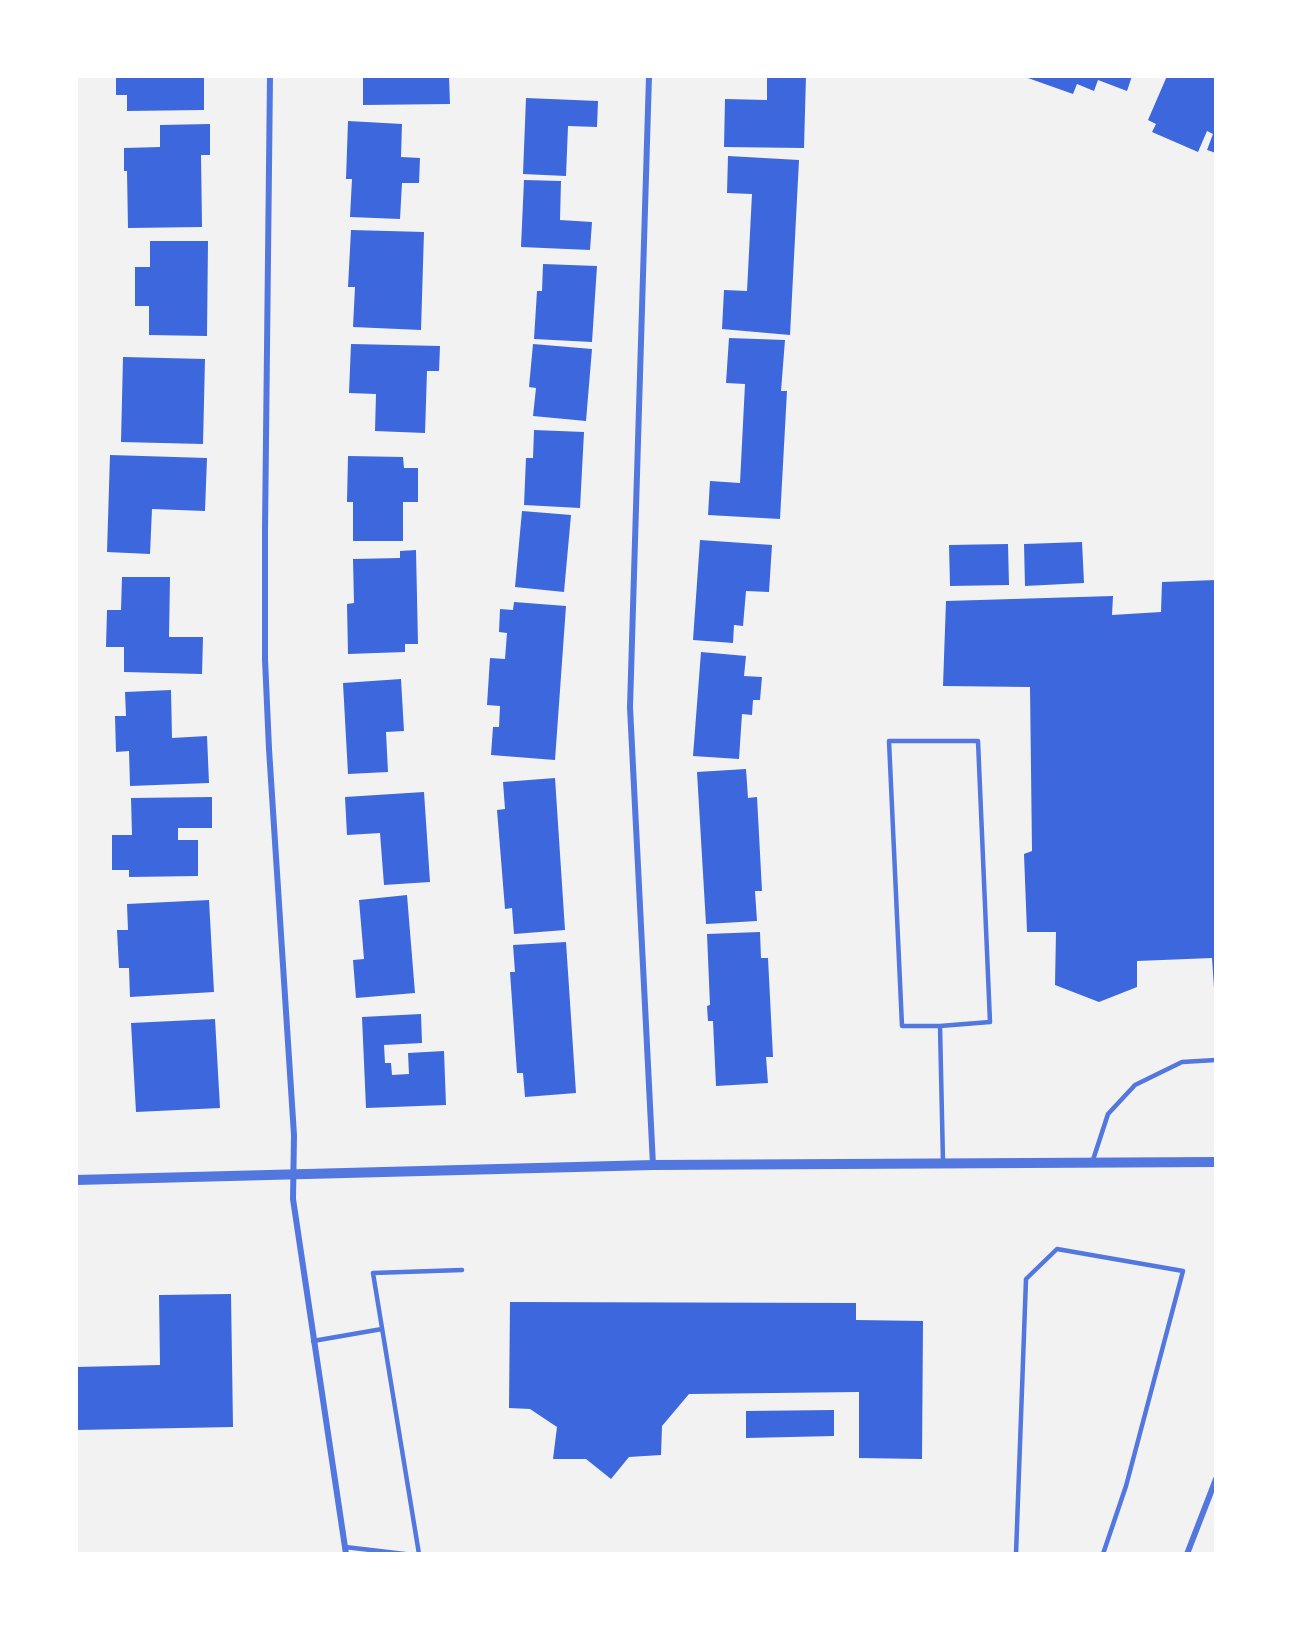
<!DOCTYPE html>
<style>
body{margin:0}
#map{position:relative;width:1292px;height:1630px;overflow:hidden;background:#f2f2f2;font-family:Roboto,sans-serif}
canvas{display:block}
.frame{position:absolute;inset:0;border:78px solid #fff;pointer-events:none}
</style>
<div id="map">
<canvas width="1292" height="1630"></canvas>
<div class="frame"></div>
</div>
<script>
const c = document.querySelector('canvas').getContext('2d');
c.lineJoin = 'round';
function paint(path, color) {
  c.fillStyle = color;
  c.fill(path, 'evenodd');
}
function shape(rows) {
  const path = new Path2D();
  for (const r of rows) {
    path.moveTo(r[0], r[1]);
    for (let i = 2; i < r.length; i += 2) path.lineTo(r[i], r[i + 1]);
  }
  return path;
}
function strokePath(path, color, width, dash) {
  c.strokeStyle = color;
  c.lineWidth = width;
  c.lineCap = dash ? 'butt' : 'round';
  c.setLineDash(dash || []);
  c.stroke(path);
}
paint(shape([
 [116,76,204,77,204,110,127,111,127,95,116,95],
 [363,76,449,76,450,104,363,105],
 [767,76,806,76,804,148,724,147,725,99,767,100],
 [1132,76,1127,91,1098,80,1094,91,1077,84,1073,94,1025,77],
 [1167,76,1216,76,1216,153,1207,150,1213,134,1207,131,1198,152,1152,132,1156,124,1148,120],
 [526,98,598,101,597,127,568,126,566,176,523,174],
 [348,121,402,124,401,157,420,158,419,183,402,183,400,219,350,217,352,179,346,179],
 [210,124,210,155,201,155,202,227,128,228,127,171,124,171,124,148,160,147,160,125],
 [728,156,799,160,790,335,722,329,724,290,747,291,752,194,727,193],
 [524,180,561,181,560,220,592,222,590,250,521,247],
 [351,230,424,232,421,330,353,327,355,287,348,287],
 [150,241,208,241,207,336,149,335,149,306,135,306,135,267,150,267],
 [543,264,597,266,592,342,534,339,537,291,542,291],
 [729,338,785,340,781,391,787,391,780,519,708,515,710,481,740,483,745,384,726,383],
 [351,344,440,346,439,371,427,371,425,433,375,431,376,394,349,393],
 [533,344,592,349,586,421,533,416,536,388,529,387],
 [123,357,205,359,203,444,121,442],
 [534,430,584,432,580,508,524,505,526,458,533,458],
 [110,455,207,458,205,511,152,509,150,554,107,552],
 [348,456,403,457,404,468,418,468,418,502,403,502,403,541,353,541,353,502,347,502],
 [522,511,571,515,564,592,515,587],
 [700,540,772,545,769,592,746,591,743,626,734,625,733,643,693,640],
 [1082,542,1084,583,1025,586,1024,544],
 [1008,544,1009,585,950,586,949,545],
 [416,550,418,644,405,644,405,652,348,654,347,604,354,603,353,559,400,558,400,551],
 [122,577,170,577,169,637,203,637,202,674,124,672,124,647,106,647,107,610,121,610],
 [1216,580,1216,988,1214,988,1212,958,1137,961,1137,987,1099,1002,1055,985,1056,932,1027,932,1024,854,1032,851,1030,687,943,686,946,601,1113,596,1112,615,1161,612,1162,582],
 [514,602,566,606,555,760,491,755,493,727,499,727,500,706,487,705,490,658,505,659,507,633,499,632,500,609,513,610],
 [701,652,746,656,744,676,762,677,760,700,753,700,752,715,742,714,739,759,693,756],
 [401,679,404,731,386,732,388,772,348,774,343,683],
 [171,690,172,738,207,736,209,783,130,786,129,751,116,752,115,716,126,716,125,692],
 [746,769,748,798,757,797,762,891,755,891,757,921,706,924,697,772],
 [555,778,565,930,514,934,512,908,505,909,497,810,505,809,503,782],
 [424,792,430,882,384,885,380,833,347,835,345,797],
 [212,797,212,828,178,828,178,840,198,840,198,876,129,877,129,870,112,870,112,835,132,835,131,798],
 [407,895,415,993,356,998,353,960,364,959,359,900],
 [209,900,214,992,130,997,129,968,119,968,117,930,128,930,127,904],
 [760,932,761,958,768,958,773,1057,766,1057,768,1083,716,1086,713,1021,708,1021,707,1006,710,1005,707,934],
 [566,942,576,1093,525,1097,523,1073,517,1073,510,972,515,972,513,945],
 [421,1014,422,1043,384,1045,385,1063,391,1063,392,1075,409,1074,408,1053,444,1051,446,1105,366,1108,362,1017],
 [215,1019,220,1108,136,1112,131,1023],
 [231,1294,233,1427,76,1430,76,1367,160,1365,159,1295],
 [510,1302,856,1303,856,1320,923,1321,922,1459,859,1458,859,1392,689,1394,662,1426,661,1455,629,1457,611,1479,586,1459,553,1459,557,1427,530,1409,509,1408],
 [834,1410,834,1436,746,1438,746,1411]
]), '#3d67dc');
strokePath(shape([
 [889,741,978,741,990,1022,940,1026,902,1026,889,741],
 [940,1026,943,1162],
 [1092,1163,1108,1114,1135,1085,1182,1062,1216,1060],
 [313,1341,382,1329],
 [345,1547,405,1554],
 [419,1554,373,1273,462,1270],
 [1016,1554,1026,1279,1057,1249,1183,1271,1126,1486,1103,1554]
]), '#5277de', 4.5);
strokePath(shape([
 [270,76,265,530,265,659,269,749,294,1135,293,1199,346,1554],
 [649,76,630,707,653,1165],
 [1187,1554,1216,1479]
]), '#5277de', 6);
strokePath(shape([
 [76,1180,653,1165,1216,1162]
]), '#5277de', 10);
</script>
